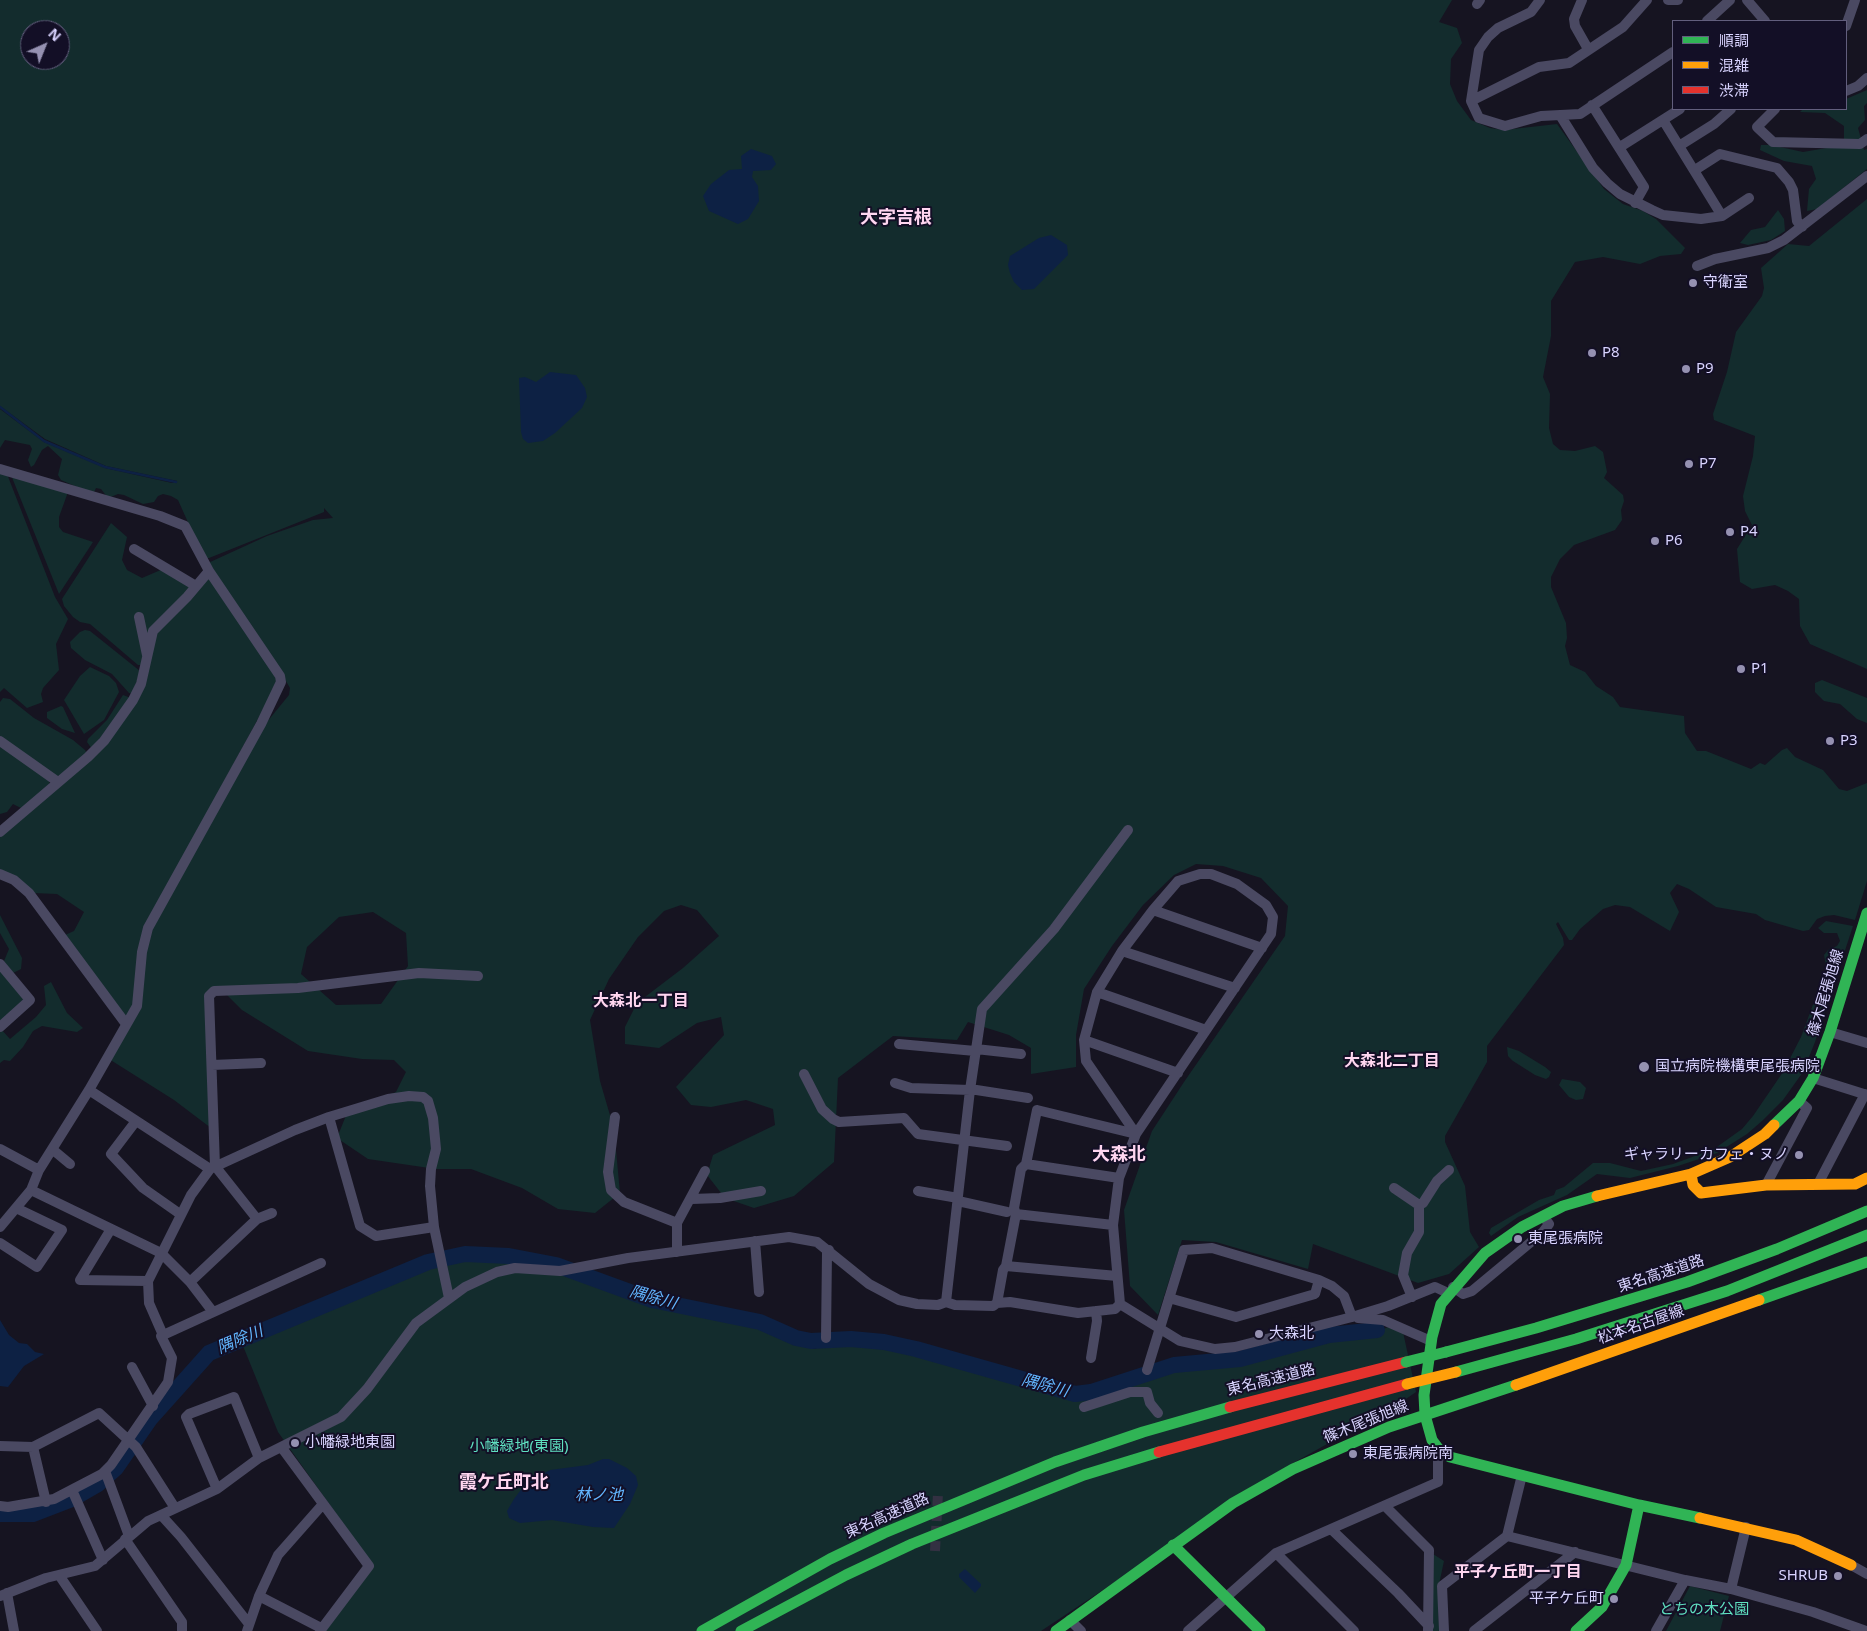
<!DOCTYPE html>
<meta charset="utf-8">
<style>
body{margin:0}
#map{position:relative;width:1867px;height:1631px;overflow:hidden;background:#161421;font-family:"Noto Sans","Noto Sans JP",sans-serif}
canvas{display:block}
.legend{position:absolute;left:1672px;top:20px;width:175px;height:90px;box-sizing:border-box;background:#130f26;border:1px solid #625e7d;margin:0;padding:6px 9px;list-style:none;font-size:15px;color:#d9d4ff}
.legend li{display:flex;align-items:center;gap:10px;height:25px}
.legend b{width:25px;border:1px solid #625e7d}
.north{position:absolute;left:20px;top:20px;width:50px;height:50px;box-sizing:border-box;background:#130f26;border:1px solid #625e7d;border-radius:50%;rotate:44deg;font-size:14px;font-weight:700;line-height:20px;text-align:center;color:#d9d4ff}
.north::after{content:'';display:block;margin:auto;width:18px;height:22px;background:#9591b1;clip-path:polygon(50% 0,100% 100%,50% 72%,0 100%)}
</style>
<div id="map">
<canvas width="1867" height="1631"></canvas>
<ul class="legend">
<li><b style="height:6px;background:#30b455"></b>順調</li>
<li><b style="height:6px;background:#ff9f0a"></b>混雑</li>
<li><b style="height:6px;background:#e5322d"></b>渋滞</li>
</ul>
<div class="north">N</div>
</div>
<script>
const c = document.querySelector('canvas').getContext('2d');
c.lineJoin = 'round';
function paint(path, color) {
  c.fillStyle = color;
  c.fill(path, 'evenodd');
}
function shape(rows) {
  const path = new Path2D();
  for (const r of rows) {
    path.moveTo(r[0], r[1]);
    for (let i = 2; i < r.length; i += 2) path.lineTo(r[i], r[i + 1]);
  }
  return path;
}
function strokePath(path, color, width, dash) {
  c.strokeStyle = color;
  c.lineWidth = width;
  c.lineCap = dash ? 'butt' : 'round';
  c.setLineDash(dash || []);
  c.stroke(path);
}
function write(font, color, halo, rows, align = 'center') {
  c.font = font + ' "Noto Sans","Noto Sans JP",sans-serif';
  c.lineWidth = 4;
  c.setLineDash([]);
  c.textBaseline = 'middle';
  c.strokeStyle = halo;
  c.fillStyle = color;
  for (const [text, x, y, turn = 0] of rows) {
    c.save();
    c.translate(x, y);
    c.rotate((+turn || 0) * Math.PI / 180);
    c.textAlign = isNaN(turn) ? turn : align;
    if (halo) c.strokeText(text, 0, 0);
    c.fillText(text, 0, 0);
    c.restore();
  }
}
paint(shape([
 [0,0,1452,0,1439,22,1457,28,1462,43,1451,59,1450,84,1457,101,1471,120,1490,128,1504,130,1557,124,1604,189,1623,204,1643,211,1656,219,1685,248,1681,254,1660,256,1640,264,1603,257,1575,262,1551,301,1551,336,1543,377,1550,394,1549,428,1553,444,1560,450,1575,451,1595,446,1603,452,1607,472,1604,478,1623,495,1624,501,1621,510,1622,520,1615,530,1574,545,1560,559,1551,577,1551,587,1566,623,1567,638,1565,646,1570,665,1585,672,1596,686,1613,697,1620,707,1684,716,1685,733,1697,751,1706,751,1751,769,1760,763,1765,765,1782,750,1787,748,1795,757,1823,770,1839,789,1847,791,1867,783,1867,881,1855,920,1834,915,1825,916,1817,919,1809,930,1803,931,1765,920,1756,914,1716,907,1689,889,1677,884,1670,893,1679,912,1670,931,1630,907,1615,905,1603,909,1580,929,1572,940,1569,940,1558,922,1556,924,1563,938,1564,945,1487,1046,1487,1062,1445,1136,1445,1142,1465,1186,1470,1232,1479,1247,1449,1274,1418,1283,1313,1244,1308,1269,1216,1242,1182,1240,1158,1315,1130,1286,1124,1210,1152,1131,1184,1082,1285,936,1288,906,1261,878,1223,866,1196,864,1174,875,1143,905,1112,946,1084,989,1076,1035,1076,1067,1031,1074,1031,1048,1009,1035,968,1022,957,1040,893,1036,838,1078,834,1162,794,1196,754,1208,725,1198,707,1175,713,1155,775,1125,773,1109,746,1100,711,1107,691,1105,676,1087,724,1035,721,1017,697,1023,659,1048,625,1044,625,1027,637,1003,683,968,719,936,697,910,681,905,664,911,638,937,609,979,590,1020,600,1081,614,1129,620,1193,595,1213,558,1209,522,1188,471,1169,436,1169,368,1159,337,1138,347,1113,368,1102,396,1092,406,1072,394,1060,362,1059,308,1051,242,1010,220,988,211,989,211,1128,174,1100,109,1059,128,1025,151,930,262,728,289,695,290,688,283,676,208,563,267,536,313,520,333,518,324,508,324,512,209,558,204,558,178,500,171,496,163,494,158,496,154,502,143,504,124,495,118,494,108,498,101,489,96,488,93,494,61,480,58,475,62,459,48,446,42,450,34,465,31,467,28,460,32,449,30,445,5,440,0,448,0,409,44,442,105,468,172,483,177,481,106,466,45,439,0,406],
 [30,30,60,30,60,60,30,60],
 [373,912,406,933,408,966,381,1004,336,1005,301,974,307,947,339,917],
 [1867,90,1867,103,1864,106,1865,120,1858,128,1864,150,1867,149,1867,169,1817,209,1807,211,1809,189,1816,179,1812,166,1784,161,1760,150,1761,145,1771,145,1803,152,1844,145,1844,126,1825,113,1800,112,1803,109,1846,109,1846,99],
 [1867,199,1867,669,1810,644,1800,626,1799,599,1788,591,1775,585,1752,589,1740,582,1737,549,1752,525,1745,511,1743,496,1753,456,1755,436,1714,420,1713,414,1727,372,1736,332,1762,296,1764,288,1761,268,1788,244,1809,246],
 [1778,210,1784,219,1785,231,1771,240,1748,245,1740,243,1751,230,1765,227],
 [0,471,7,474,55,597,68,619,56,644,59,670,43,688,41,694,43,702,27,708,4,688,0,692],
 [11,475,68,492,59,517,59,527,63,532,93,542,59,594],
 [111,523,127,537,122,560,127,570,142,578,163,569,191,587,155,624,144,665,138,665,90,624,80,622,73,617,64,606,62,599],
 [210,577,278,677,278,682,156,907,136,997,127,1019,65,935,74,931,84,912,57,894,33,893,0,871,0,837,58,787,120,724,156,632],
 [85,630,90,631,140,671,133,694,129,693,112,674,85,660,71,648,70,642,80,632],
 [90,667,109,676,116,683,119,692,104,720,84,734,64,700,80,676],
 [1822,680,1867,698,1867,723,1857,719,1840,704,1824,701,1815,692,1815,683],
 [123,695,131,698,92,749,87,742,88,739,107,720],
 [3,698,10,699,34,718,73,740,85,750,87,754,57,777,0,736,0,702],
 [61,706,63,707,75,733,62,729,47,718,47,712],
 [0,744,49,780,50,786,23,809,13,804,7,812,0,814],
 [0,915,22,958,21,969,13,973,4,961,9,949,0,933],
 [1826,921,1853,926,1815,1042,1803,1072,1783,1100,1762,1121,1747,1134,1717,1153,1678,1166,1630,1178,1597,1174,1567,1195,1518,1217,1491,1236,1489,1233,1491,1228,1539,1200,1554,1195,1556,1190,1564,1187,1593,1163,1610,1163,1641,1171,1673,1164,1714,1149,1742,1129,1753,1116,1783,1072,1801,1037,1815,999,1828,975,1824,955,1828,950,1837,946,1840,941,1837,933,1824,933,1818,928],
 [0,967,27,999,0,1022],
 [51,982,67,1013,83,1028,77,1032,42,1026,33,1031,23,1047,10,1061,4,1060,0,1063,0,1028,10,1039,36,1017,46,1005,44,986],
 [1507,1047,1519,1051,1545,1067,1551,1072,1549,1077,1546,1079,1535,1075,1513,1061,1508,1056],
 [1562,1079,1580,1082,1586,1088,1583,1099,1576,1100,1569,1097,1559,1085],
 [454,1257,510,1258,583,1271,647,1298,764,1326,815,1349,829,1340,846,1335,883,1339,931,1350,1088,1396,1191,1365,1250,1359,1330,1338,1376,1332,1388,1327,1403,1332,1416,1392,1390,1410,1350,1427,1352,1430,1238,1494,1130,1572,1041,1631,325,1631,369,1560,278,1432,241,1341,410,1270],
 [1433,1554,1444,1561,1438,1589,1439,1631,1431,1631],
 [1690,1586,1729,1596,1720,1631,1666,1631]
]), '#132c2d');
paint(shape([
 [751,149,772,156,776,164,771,170,753,171,752,177,758,186,759,201,748,219,738,224,709,211,703,196,711,184,729,170,742,169,741,156],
 [1051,235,1067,245,1068,255,1034,289,1022,290,1014,282,1010,273,1008,265,1010,256,1039,238],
 [550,372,576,375,585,388,587,397,582,408,555,433,543,441,528,443,523,439,521,432,519,378,525,377,536,382],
 [0,1320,9,1335,19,1343,27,1344,35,1352,44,1354,24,1366,8,1387,0,1386],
 [603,1459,609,1459,627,1468,636,1476,638,1485,630,1504,614,1528,593,1527,552,1520,520,1523,509,1518,507,1511,514,1499,523,1487,535,1478,550,1470,588,1465],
 [965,1569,981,1584,981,1586,975,1593,959,1577,959,1574]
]), '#0d2144');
strokePath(shape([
 [0,407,44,441,105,467,176,482]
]), '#0d2144', 2.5);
strokePath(shape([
 [0,1514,33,1514,72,1499,98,1484,116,1468,150,1419,209,1353,428,1262,465,1254,509,1256,556,1265,652,1300,760,1322,796,1338,811,1341,851,1339,884,1342,916,1349,1075,1394,1091,1392,1174,1365,1240,1359,1329,1335,1377,1330]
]), '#0d2144', 16);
strokePath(shape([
 [935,1551,938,1493]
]), '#333142', 10, [10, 5]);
strokePath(shape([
 [1540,0,1531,12,1498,28,1488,37,1479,50,1471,101,1539,67,1569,63,1623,27,1647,0],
 [1582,0,1574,19,1575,26,1588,49],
 [1668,0,1678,0],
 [1747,0,1765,21],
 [1477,4,1480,0],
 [1707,21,1730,0],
 [1846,26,1855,0],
 [1846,91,1858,86,1867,78],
 [1471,101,1479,118,1505,126,1541,116,1580,114,1673,52],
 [1592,105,1644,187,1635,203],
 [1775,109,1757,127,1773,142,1860,144,1867,139],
 [1560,115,1593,168,1607,183,1620,194,1652,210,1663,215,1701,219,1722,216,1749,198],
 [1663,120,1722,216],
 [1679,146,1714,124,1731,109],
 [1620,147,1680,109],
 [1695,170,1720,154,1777,168,1789,182,1793,190,1797,221,1802,227],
 [1697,266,1715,259,1768,248,1784,240,1867,176],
 [0,469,160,516,185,526,209,571,280,676,281,682,261,724,148,928,142,952,137,1006,89,1090,39,1170,31,1190,0,1227],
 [134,549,196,586],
 [139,617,147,655],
 [0,741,58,782],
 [0,832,88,757,104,741,133,700,141,684,153,631,187,597,209,571],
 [0,874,14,880,29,893,126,1024],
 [1153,910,1262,948],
 [1122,951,1235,988],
 [0,964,30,1000,0,1027],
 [1097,992,1206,1030],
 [1830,1032,1867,1043],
 [1084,1040,1178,1073],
 [899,1044,975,1051],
 [976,1049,1021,1054],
 [212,1065,261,1063],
 [804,1074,822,1109,833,1119,839,1122,904,1118,918,1134,1007,1146],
 [1813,1078,1867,1095],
 [895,1083,911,1088,970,1090],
 [970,1089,1028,1098],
 [89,1090,210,1169],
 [329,1117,360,1226,376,1236,434,1227,449,1298],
 [615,1117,608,1172,611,1190,624,1202,677,1223,677,1252],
 [136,1121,111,1154,143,1188,180,1214],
 [0,1149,39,1170],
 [52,1149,70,1164],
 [1026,1164,1119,1178],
 [1818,1184,1865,1094],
 [1766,1185,1807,1108,1799,1101],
 [1394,1188,1419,1205,1419,1232,1407,1253,1403,1275,1412,1297],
 [31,1190,161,1253,190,1282,213,1312],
 [918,1191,958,1198],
 [692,1199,720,1198,761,1191],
 [958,1201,1007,1212],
 [1419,1205,1423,1203,1437,1181,1449,1170],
 [1016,1214,1014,1208,1021,1169,1026,1164,1037,1110,1136,1134],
 [257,1219,272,1213],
 [677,1223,705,1171],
 [1113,1225,1016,1214,1006,1266,1117,1276],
 [111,1229,80,1280,148,1281,191,1195,210,1169,295,1130,329,1117,388,1099,409,1096,423,1097,428,1101,433,1118,436,1149,431,1169,430,1186,434,1227],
 [755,1241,759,1292],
 [0,1243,37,1267,62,1230,16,1208],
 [148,1281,149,1303,163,1335],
 [190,1282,257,1219,215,1166,209,996,214,991,298,988,419,973,478,976],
 [1453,1287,1463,1294,1472,1291,1543,1232,1549,1224,1543,1216],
 [1169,1298,1236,1317,1315,1294,1319,1280],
 [946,1302,970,1090,982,1009,1054,929,1128,830],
 [997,1303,1003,1270,1006,1266],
 [1120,1304,1113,1225,1119,1178,1136,1134,1271,934,1273,917,1266,905,1237,884,1211,874,1200,874,1178,881,1153,910,1122,951,1097,992,1084,1040,1086,1061,1136,1134],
 [1120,1304,1180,1341,1215,1349,1235,1347,1352,1317,1388,1306,1435,1287,1448,1293],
 [1358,1318,1383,1320,1431,1341],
 [826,1338,827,1252,829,1250],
 [1091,1358,1097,1321,1096,1311],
 [132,1367,153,1406],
 [1147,1370,1184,1250,1212,1248,1319,1280,1332,1286,1344,1296,1352,1317],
 [1084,1407,1130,1392,1147,1392,1150,1403,1158,1413],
 [0,1446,33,1447,99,1413,136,1447,175,1508],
 [33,1447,46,1502],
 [282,1448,369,1566,320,1631],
 [105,1471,129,1536],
 [217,1489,186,1417,189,1414,234,1397,259,1458],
 [72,1490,103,1560],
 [0,1506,8,1507,54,1499,102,1474,111,1465,168,1382,172,1358,161,1336,321,1263],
 [1385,1506,1429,1550,1428,1631],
 [161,1515,181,1537,249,1624],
 [1331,1529,1398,1593,1429,1626],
 [1507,1536,1685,1580,1731,1589,1813,1612,1866,1631],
 [125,1539,182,1622,182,1631],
 [1276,1553,1354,1631],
 [1851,1565,1867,1574],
 [59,1575,97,1631],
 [1731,1589,1746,1527],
 [7,1593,14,1631],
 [0,1596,46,1578,95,1566,148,1521,217,1489,259,1458,341,1417,367,1389,416,1323,465,1287,497,1272,515,1268,560,1271,628,1258,789,1237,817,1242,869,1284,899,1300,917,1304,938,1305,946,1302,955,1305,993,1306,997,1303,1010,1302,1078,1313,1115,1309,1120,1304],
 [259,1596,321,1628],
 [1070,1620,1081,1631],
 [247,1631,259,1596,278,1555,323,1504],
 [1188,1631,1276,1553,1438,1482,1438,1461,1441,1452],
 [1444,1631,1442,1586,1507,1536,1522,1475],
 [1474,1631,1575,1552],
 [1656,1631,1685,1580]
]), '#4a4962', 10);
strokePath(shape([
 [1774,1125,1799,1101,1813,1078,1830,1032,1867,913],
 [1597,1196,1563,1206,1522,1227,1485,1253,1441,1304,1432,1337,1424,1395,1425,1415,1432,1440,1441,1452,1450,1457,1639,1505,1700,1518],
 [1759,1300,1867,1262],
 [1446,1352,1536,1328,1687,1282,1777,1249,1867,1211],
 [1456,1372,1576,1339,1727,1291,1867,1235],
 [1173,1545,1260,1631],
 [702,1631,830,1559,884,1533,1055,1462,1143,1432,1230,1407],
 [741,1631,846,1575,912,1544,1084,1475,1159,1452],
 [1056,1631,1233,1503,1293,1469,1389,1427,1516,1385],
 [1576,1631,1602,1607,1626,1565,1639,1505]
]), '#30b455', 11);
strokePath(shape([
 [1691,1174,1693,1185,1701,1193,1766,1185,1855,1184,1867,1178],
 [1597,1196,1691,1174,1730,1157,1765,1134,1774,1125],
 [1516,1385,1759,1300],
 [1700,1518,1796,1540,1851,1565]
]), '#ff9f0a', 11);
strokePath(shape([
 [1230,1407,1406,1362],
 [1159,1452,1407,1384]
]), '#e5322d', 11);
strokePath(shape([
 [1406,1362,1446,1352]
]), '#30b455', 11);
strokePath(shape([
 [1407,1384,1456,1372]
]), '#ff9f0a', 11);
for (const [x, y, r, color] of [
 [1693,283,5,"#9591b1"],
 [1592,353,5,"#9591b1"],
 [1686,369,5,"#9591b1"],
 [1689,464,5,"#9591b1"],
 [1730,532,5,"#9591b1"],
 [1655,541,5,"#9591b1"],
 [1741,669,5,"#9591b1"],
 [1830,741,5,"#9591b1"],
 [1644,1067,6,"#9591b1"],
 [1799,1155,5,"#9591b1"],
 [1518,1239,5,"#9591b1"],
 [1259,1334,5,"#9591b1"],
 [295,1443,5,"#9591b1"],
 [1353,1454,5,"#9591b1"],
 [1838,1576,5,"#9591b1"],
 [1614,1599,5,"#9591b1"]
]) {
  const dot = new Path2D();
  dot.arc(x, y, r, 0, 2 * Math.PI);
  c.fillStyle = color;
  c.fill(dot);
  strokePath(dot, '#130f26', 2);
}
write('15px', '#d9d4ff', '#130f26', [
 ["守衛室",1703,283],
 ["P8",1602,353],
 ["P9",1696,369],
 ["P7",1699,464],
 ["P4",1740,532],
 ["P6",1665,541],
 ["P1",1751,669],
 ["P3",1840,741],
 ["国立病院機構東尾張病院",1655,1067],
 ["ギャラリーカフェ・ヌノ",1789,1155,"right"],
 ["東尾張病院",1528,1239],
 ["大森北",1269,1334],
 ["小幡緑地東園",305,1443],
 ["東尾張病院南",1363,1454],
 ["SHRUB",1828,1576,"right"],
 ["平子ケ丘町",1604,1599,"right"]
], 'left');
write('15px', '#d9d4ff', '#130f26', [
 ["篠木尾張旭線",1826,993,-73],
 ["東名高速道路",1661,1274,-18],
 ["松本名古屋線",1641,1325,-19],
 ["東名高速道路",1271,1380,-14],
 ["篠木尾張旭線",1366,1422,-22],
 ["東名高速道路",887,1516,-24]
]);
write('15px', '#5fe0c0', '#130f26', [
 ["小幡緑地(東園)",519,1447],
 ["とちの木公園",1704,1610]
]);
write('bold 16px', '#ffd6f0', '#130f26', [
 ["大森北一丁目",641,1001],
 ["大森北二丁目",1392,1061],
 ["平子ケ丘町一丁目",1518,1572]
]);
write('italic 16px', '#62b6ff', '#130f26', [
 ["隅除川",653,1298,16],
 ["隅除川",240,1340,-23],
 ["隅除川",1045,1386,15],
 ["林ノ池",599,1495]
]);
write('bold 18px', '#ffd6f0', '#130f26', [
 ["大字吉根",896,218],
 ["大森北",1119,1155],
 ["霞ケ丘町北",504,1483]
]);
</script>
